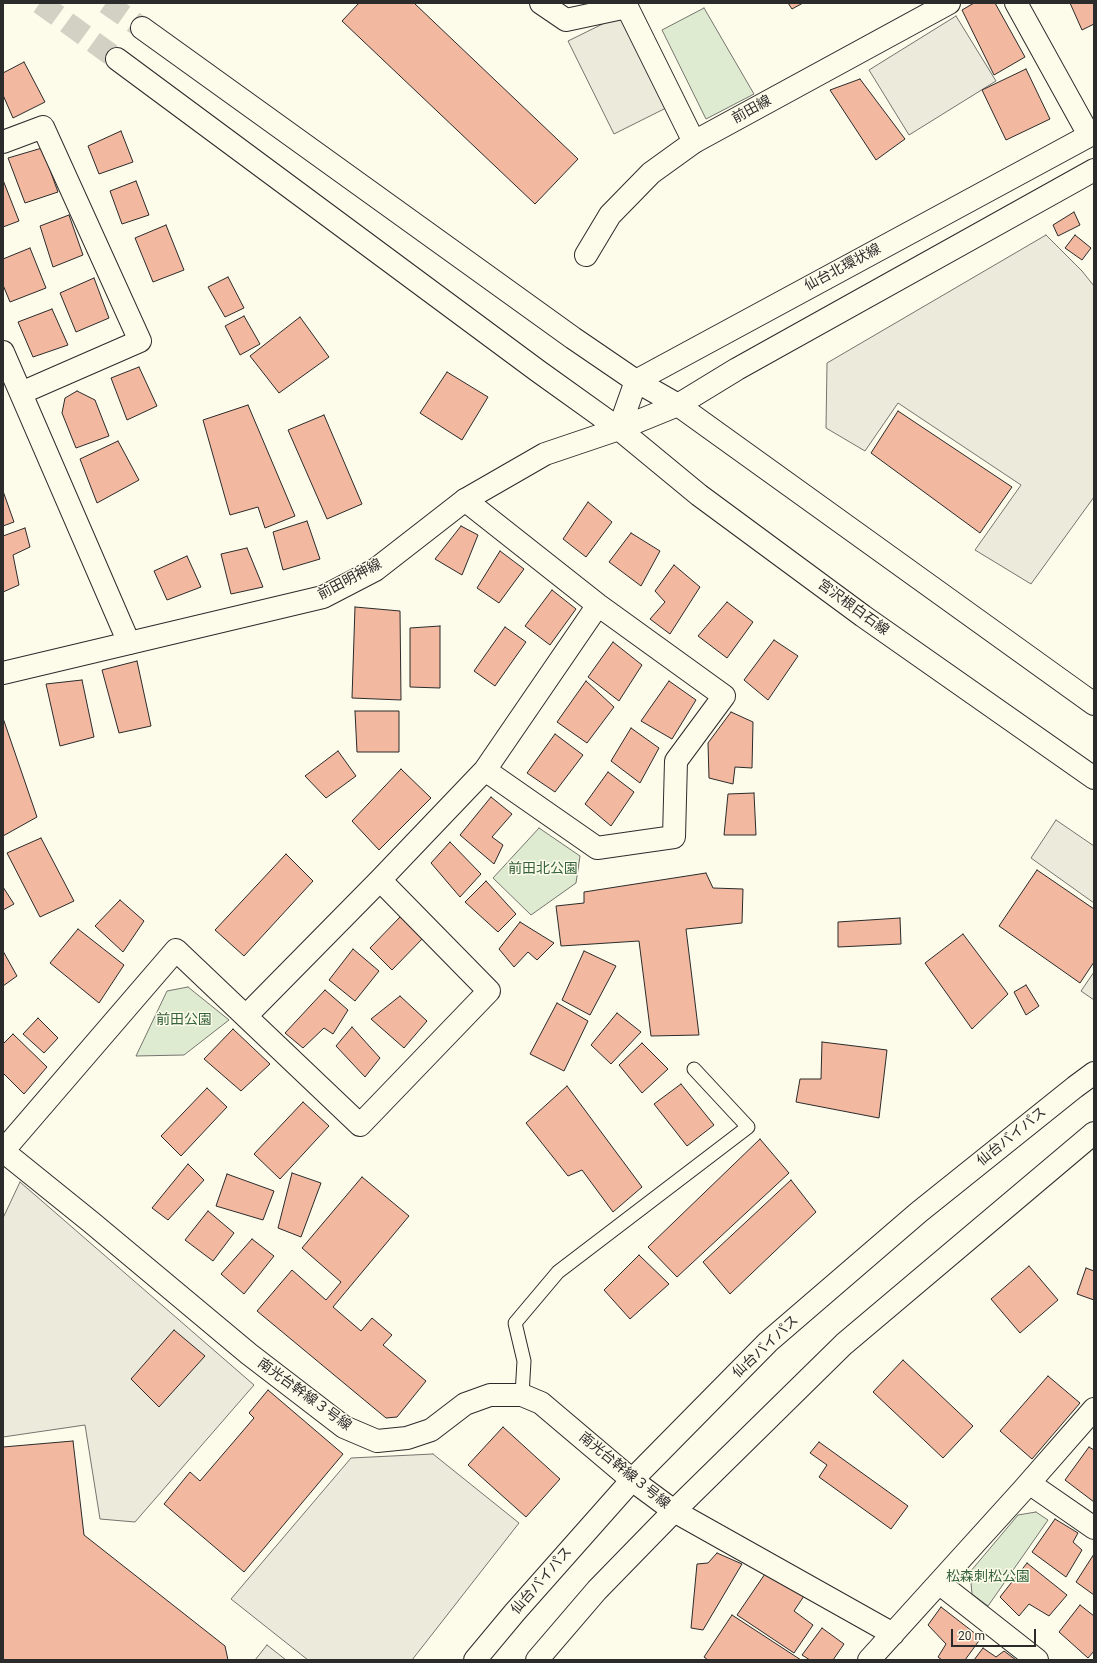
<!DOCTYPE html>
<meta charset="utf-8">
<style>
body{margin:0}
#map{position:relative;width:1097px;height:1663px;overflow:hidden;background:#fdfbea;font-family:Roboto,sans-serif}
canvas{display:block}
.frame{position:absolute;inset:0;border:4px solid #2b2b2b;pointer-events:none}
.scale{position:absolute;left:951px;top:1629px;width:85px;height:18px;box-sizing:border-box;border:2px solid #2b2b2b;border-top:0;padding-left:5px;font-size:12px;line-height:14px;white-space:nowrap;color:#2b2b2b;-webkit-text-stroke:3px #fdfbea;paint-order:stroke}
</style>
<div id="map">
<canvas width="1097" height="1663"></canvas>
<div class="frame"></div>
<div class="scale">20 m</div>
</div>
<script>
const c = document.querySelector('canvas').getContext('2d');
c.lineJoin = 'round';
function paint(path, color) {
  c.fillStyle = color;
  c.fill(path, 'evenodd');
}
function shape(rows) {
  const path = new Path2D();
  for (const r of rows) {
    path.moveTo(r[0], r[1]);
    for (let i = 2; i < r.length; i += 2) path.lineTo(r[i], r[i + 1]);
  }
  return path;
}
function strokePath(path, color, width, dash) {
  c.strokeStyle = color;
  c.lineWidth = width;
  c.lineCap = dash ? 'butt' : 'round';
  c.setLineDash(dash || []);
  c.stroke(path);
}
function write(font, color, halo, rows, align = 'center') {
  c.font = font + ' Roboto,"Noto Sans JP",sans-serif';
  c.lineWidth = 3;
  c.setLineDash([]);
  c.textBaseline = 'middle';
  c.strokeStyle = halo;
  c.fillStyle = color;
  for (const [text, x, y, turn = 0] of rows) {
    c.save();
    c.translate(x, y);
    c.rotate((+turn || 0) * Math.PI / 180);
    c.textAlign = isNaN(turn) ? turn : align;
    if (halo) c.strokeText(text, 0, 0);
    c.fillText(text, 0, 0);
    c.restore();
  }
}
const green = shape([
 [704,8,754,94,706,119,662,30,704,8],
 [539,828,580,856,576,883,531,915,493,878,539,828],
 [188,987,229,1020,184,1055,136,1056,167,991,188,987],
 [1036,1512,1048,1520,988,1606,972,1594,970,1572,1018,1515,1036,1512]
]);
paint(green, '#deebd1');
strokePath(green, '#74746e', 1);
const parking = shape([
 [623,14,668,107,614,134,568,41,623,14],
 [956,16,996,81,909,135,869,70,956,16],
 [1046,235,1082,271,1094,286,1094,497,1031,584,975,550,1021,485,898,403,865,451,826,428,827,363,1046,235],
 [1056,820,1094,846,1094,903,1031,858,1056,820],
 [1094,972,1094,1000,1081,991,1094,972],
 [20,1182,254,1385,135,1522,100,1519,85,1425,3,1437,3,1218,20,1182],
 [433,1454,519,1523,412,1660,308,1660,231,1599,351,1458,433,1454],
 [267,1645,286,1660,255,1660,267,1645]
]);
paint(parking, '#eceadb');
strokePath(parking, '#74746e', 1);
const building = shape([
 [359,3,414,3,578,159,535,204,342,21,359,3],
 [788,3,803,3,792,9,788,3],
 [974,3,995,3,1025,57,994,75,962,10,974,3],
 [1070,3,1094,3,1094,24,1082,30,1070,3],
 [24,62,45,102,13,118,3,95,3,73,24,62],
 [1026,69,1050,119,1006,140,982,90,1026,69],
 [860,79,905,139,876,160,830,90,860,79],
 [121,131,133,162,99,174,88,146,121,131],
 [42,148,58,192,25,203,8,158,42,148],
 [3,180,19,221,3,227,3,180],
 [136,181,149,215,122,224,110,191,136,181],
 [1074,212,1080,225,1058,236,1053,225,1074,212],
 [69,215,83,255,53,267,40,226,69,215],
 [166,225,184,270,153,282,135,238,166,225],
 [1075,235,1091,248,1082,260,1065,248,1075,235],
 [30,248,46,288,10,302,3,285,3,259,30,248],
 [228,277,244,308,225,317,208,287,228,277],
 [94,278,109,318,76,332,60,293,94,278],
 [52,309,68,345,33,357,18,322,52,309],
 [244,316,260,344,240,355,225,326,244,316],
 [300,317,329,357,279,393,250,356,300,317],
 [139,367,157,406,127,420,111,378,139,367],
 [447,372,488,397,462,440,420,413,447,372],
 [77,391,95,400,109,436,76,448,62,413,65,398,77,391],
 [248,405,295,516,265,528,258,507,230,515,203,420,248,405],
 [898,411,1012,487,980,533,871,453,898,411],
 [324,415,362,504,327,519,288,430,324,415],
 [118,441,139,480,97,503,80,459,118,441],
 [3,491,14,522,3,526,3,491],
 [588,502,612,522,586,557,563,539,588,502],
 [307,521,320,559,283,570,273,532,307,521],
 [461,526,478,535,462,575,435,559,461,526],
 [25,528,30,547,13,555,19,585,3,592,3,536,25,528],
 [631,533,660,551,641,586,609,562,631,533],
 [247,548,263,587,231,594,221,554,247,548],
 [500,551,524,569,499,603,477,588,500,551],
 [187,556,201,587,167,600,154,571,187,556],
 [674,565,700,587,670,634,650,619,665,602,655,591,674,565],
 [552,590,576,609,550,645,525,626,552,590],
 [727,602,753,622,727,658,698,636,727,602],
 [355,607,400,611,401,700,352,698,355,607],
 [440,626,440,688,410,687,410,628,440,626],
 [505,627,526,642,495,686,474,671,505,627],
 [774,640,798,656,768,700,744,680,774,640],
 [613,642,642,665,619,701,588,677,613,642],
 [137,661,151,726,119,733,102,670,137,661],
 [82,680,94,737,60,746,46,684,82,680],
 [586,681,614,707,587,743,557,722,586,681],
 [669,681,696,700,672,739,641,721,669,681],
 [355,711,399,711,399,752,357,752,355,711],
 [731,712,753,722,752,768,735,767,733,784,709,778,708,743,731,712],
 [3,718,37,817,3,836,3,718],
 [631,728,659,748,640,783,611,761,631,728],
 [555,734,583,755,555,792,527,773,555,734],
 [338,751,356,776,326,798,305,776,338,751],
 [401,769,431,798,379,850,352,821,401,769],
 [608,772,634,792,611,826,585,804,608,772],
 [754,793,756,835,724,835,728,794,754,793],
 [491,797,512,814,492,837,503,845,494,864,460,835,491,797],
 [41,838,74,901,40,917,7,853,41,838],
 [450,842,481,874,460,897,431,863,450,842],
 [286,854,313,881,244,956,215,930,286,854],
 [1037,870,1094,909,1094,962,1080,983,999,926,1037,870],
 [706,873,713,888,743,889,742,923,686,929,699,1035,651,1036,639,941,561,946,556,906,584,903,584,892,706,873],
 [486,881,516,914,498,932,465,902,486,881],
 [3,887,14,904,3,910,3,887],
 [120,900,144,921,123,952,95,926,120,900],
 [401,916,424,937,392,970,370,948,401,916],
 [900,918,901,944,838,947,838,922,900,918],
 [520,922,554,943,537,960,528,952,514,967,499,949,520,922],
 [78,929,124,965,99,1003,50,963,78,929],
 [963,934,1008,994,972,1029,925,963,963,934],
 [353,949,379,971,355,1001,329,980,353,949],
 [3,951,17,976,3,986,3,951],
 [584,951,616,966,590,1015,562,1000,584,951],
 [1026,985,1039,1006,1026,1015,1014,992,1026,985],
 [325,990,348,1010,333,1034,324,1028,303,1048,285,1033,325,990],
 [400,996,427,1021,404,1048,371,1019,400,996],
 [557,1003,588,1021,564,1071,530,1054,557,1003],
 [617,1013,641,1032,611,1064,591,1045,617,1013],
 [38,1018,58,1038,44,1053,23,1034,38,1018],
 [352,1027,380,1058,365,1077,336,1046,352,1027],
 [233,1029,270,1064,241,1091,204,1059,233,1029],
 [13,1034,47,1067,24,1094,3,1073,3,1044,13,1034],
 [822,1042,887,1050,879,1118,796,1102,800,1079,821,1079,822,1042],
 [642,1043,668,1069,642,1093,619,1065,642,1043],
 [681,1084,714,1125,687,1146,654,1104,681,1084],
 [567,1086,642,1187,613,1212,582,1170,568,1176,526,1123,567,1086],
 [207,1088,227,1107,181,1156,161,1136,207,1088],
 [303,1102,329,1126,280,1179,254,1154,303,1102],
 [760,1139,789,1173,677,1277,648,1247,760,1139],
 [188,1164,204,1180,168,1220,152,1208,188,1164],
 [292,1173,321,1183,301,1237,278,1228,292,1173],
 [227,1174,274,1191,263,1220,216,1206,227,1174],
 [362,1177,409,1216,333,1307,361,1331,372,1318,392,1335,383,1345,426,1381,397,1417,386,1418,257,1311,292,1270,326,1300,341,1282,302,1248,362,1177],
 [791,1180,816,1212,730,1294,703,1262,791,1180],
 [208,1211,234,1233,213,1261,185,1240,208,1211],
 [252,1239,274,1256,244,1294,221,1274,252,1239],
 [639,1255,669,1284,630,1319,604,1290,639,1255],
 [1029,1266,1058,1300,1020,1333,991,1299,1029,1266],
 [1086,1268,1094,1271,1094,1300,1077,1294,1086,1268],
 [174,1330,205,1356,159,1407,131,1379,174,1330],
 [903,1360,973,1426,943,1458,873,1392,903,1360],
 [1048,1376,1080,1403,1032,1459,1000,1431,1048,1376],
 [268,1390,343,1454,244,1572,164,1504,190,1472,200,1481,254,1418,249,1413,268,1390],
 [503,1427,560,1479,526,1517,468,1465,503,1427],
 [73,1441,84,1535,225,1646,228,1660,3,1660,3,1447,73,1441],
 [819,1442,908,1506,891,1529,819,1477,827,1465,810,1453,819,1442],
 [1089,1447,1094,1450,1094,1502,1065,1480,1089,1447],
 [1055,1519,1078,1533,1073,1542,1082,1550,1066,1577,1032,1552,1055,1519],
 [717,1553,742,1564,703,1630,691,1628,697,1564,708,1563,717,1553],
 [1094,1554,1094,1595,1076,1582,1094,1554],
 [1027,1563,1067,1595,1049,1616,1029,1604,1019,1616,1000,1597,1027,1563],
 [767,1571,804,1596,794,1611,813,1625,794,1653,737,1615,767,1571],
 [1080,1605,1094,1616,1094,1651,1088,1658,1059,1632,1080,1605],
 [941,1607,981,1638,965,1660,942,1660,938,1657,946,1644,928,1625,941,1607],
 [732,1615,801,1660,708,1660,704,1657,732,1615],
 [822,1628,844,1644,833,1660,810,1660,802,1655,822,1628],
 [983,1648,996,1657,1004,1651,1016,1660,974,1660,983,1648]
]);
paint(building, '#f2b8a0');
strokePath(building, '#2b2b2b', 1);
strokePath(shape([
 [40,3,117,59],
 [106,3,142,28]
]), '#d3d1c4', 22, [22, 11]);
const service = shape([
 [522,1395,524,1361,515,1323,558,1272,748,1127,694,1069]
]);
const minor = shape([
 [541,3,566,20,627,7,694,142],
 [1016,3,1089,135],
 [3,142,43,127,140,341,21,393],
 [3,352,129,643],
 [465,500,598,605,724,696,676,761,674,837,597,848,485,770],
 [246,1016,380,880,485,770,598,605],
 [3,1151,176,950,360,1125,489,991,380,880],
 [1029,1483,1094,1528],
 [674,1511,893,1634],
 [939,1583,1037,1660],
 [869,1660,1023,1490,1094,1409]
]);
const tertiary = shape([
 [142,28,573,338,636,381,678,405,1094,704],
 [117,59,538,371,619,429,699,495,863,616,1094,778],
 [586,255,610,215,651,173,694,142,949,3],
 [619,429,636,381],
 [3,673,323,597,375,570,465,500,545,454,619,429,678,405],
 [3,1151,91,1222,249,1354,344,1427,377,1441,407,1438,431,1430,465,1404,490,1395,522,1395,541,1403,632,1480,674,1511]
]);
const primary = shape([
 [636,381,1094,133],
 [678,405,737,369,1094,170]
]);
const trunk = shape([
 [475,1660,515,1612,632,1480,768,1342,919,1212,1075,1087,1094,1073],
 [537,1660,597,1590,674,1511,844,1344,1094,1133]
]);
strokePath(service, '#2b2b2b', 15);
strokePath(minor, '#2b2b2b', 24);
strokePath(tertiary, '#2b2b2b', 24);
strokePath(primary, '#2b2b2b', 24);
strokePath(trunk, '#2b2b2b', 24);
strokePath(service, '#fdfbea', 13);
strokePath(minor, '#fdfbea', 22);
strokePath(tertiary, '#fdfbea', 22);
strokePath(primary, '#fdfbea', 22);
strokePath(trunk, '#fdfbea', 22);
write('14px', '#2b2b2b', '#fdfbea', [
 ["前田線",752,110,-29],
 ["仙台北環状線",843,268,-28],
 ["前田明神線",350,580,-28],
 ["宮沢根白石線",853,608,36],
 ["仙台バイパス",1012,1137,-39],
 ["仙台バイパス",766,1347,-43],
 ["南光台幹線３号線",304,1395,36],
 ["南光台幹線３号線",624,1471,39],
 ["仙台バイパス",542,1581,-49]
]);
write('14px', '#34623c', '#fdfbea', [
 ["前田北公園",543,869],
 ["前田公園",184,1020],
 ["松森刺松公園",988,1577]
]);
</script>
